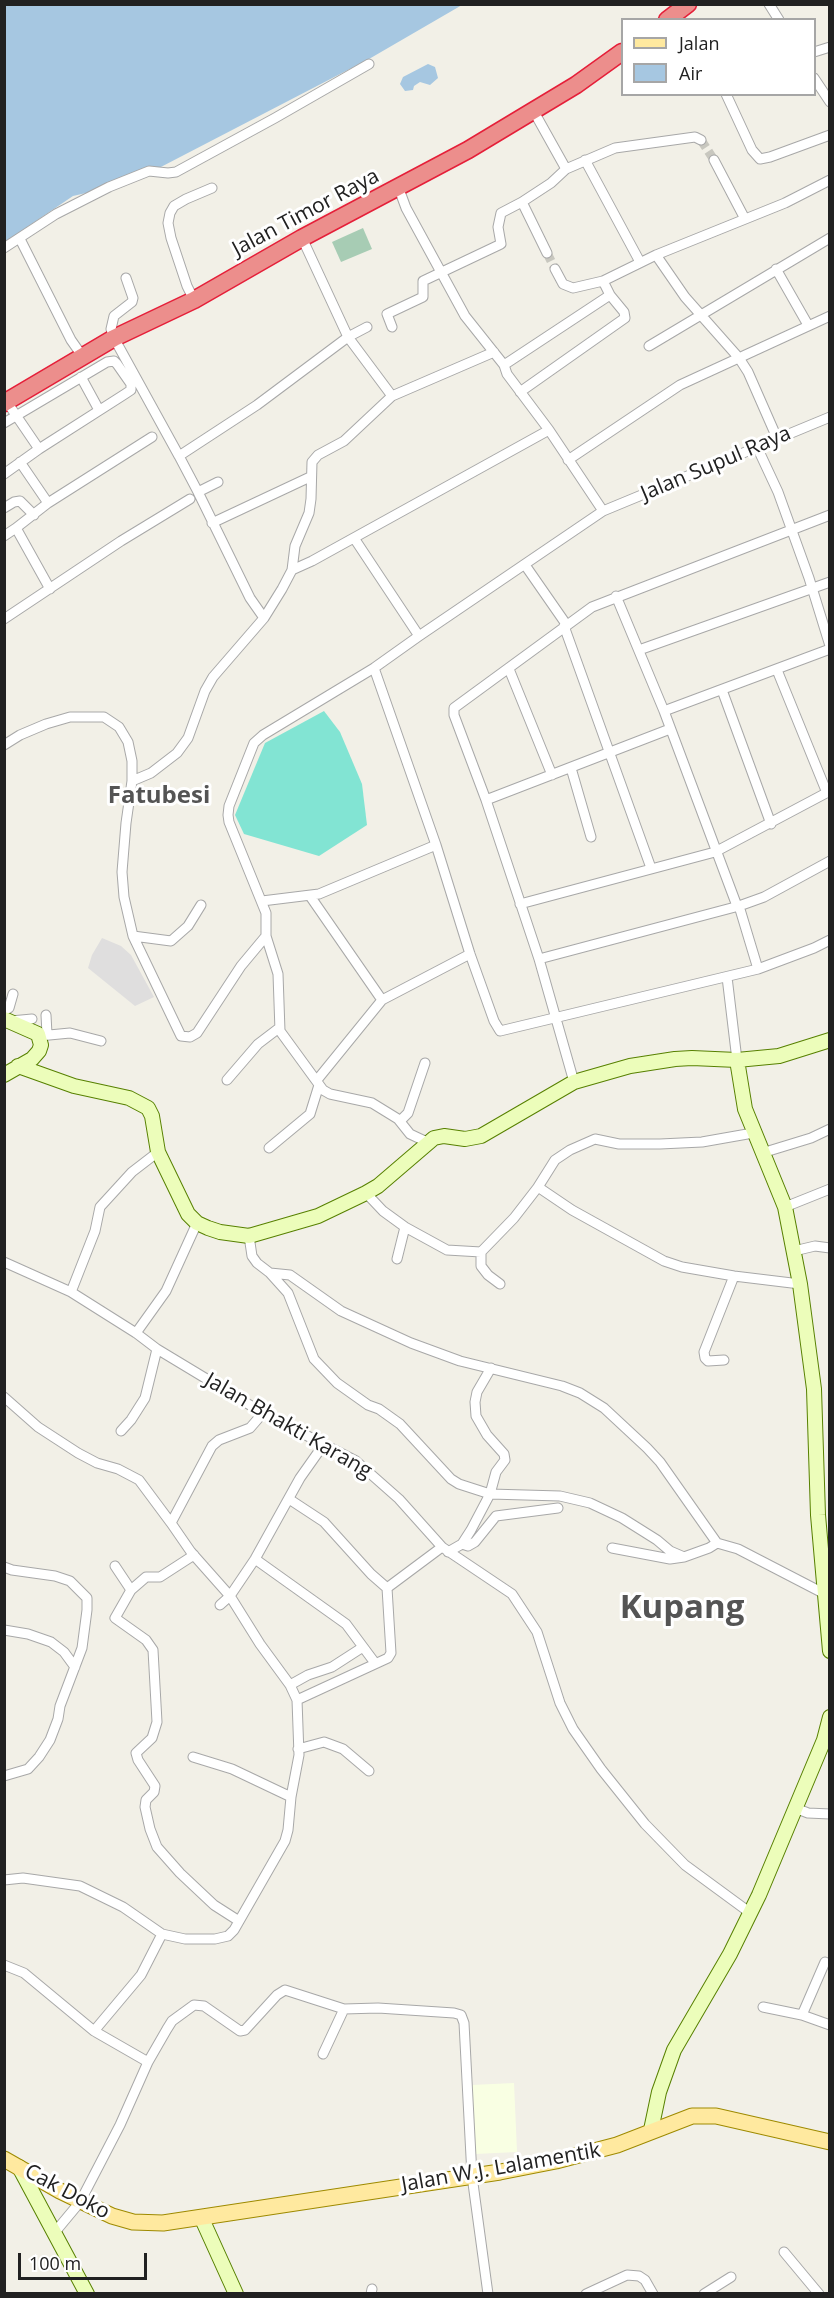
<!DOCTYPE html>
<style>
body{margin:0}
#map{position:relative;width:834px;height:2298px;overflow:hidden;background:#f2f0e7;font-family:"Open Sans",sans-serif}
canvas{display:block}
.frame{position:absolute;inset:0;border:6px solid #212121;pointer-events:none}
.legend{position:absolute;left:621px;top:18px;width:195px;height:78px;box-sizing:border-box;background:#fff;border:2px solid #a6a6a6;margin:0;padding:8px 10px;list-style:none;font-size:18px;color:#212121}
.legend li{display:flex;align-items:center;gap:12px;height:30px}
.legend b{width:30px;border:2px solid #a6a6a6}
.scale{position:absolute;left:18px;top:2253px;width:129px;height:27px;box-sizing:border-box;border:3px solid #212121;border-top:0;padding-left:8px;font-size:18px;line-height:21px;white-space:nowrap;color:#212121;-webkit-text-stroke:4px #fff;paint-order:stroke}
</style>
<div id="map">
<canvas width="834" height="2298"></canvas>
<div class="frame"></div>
<ul class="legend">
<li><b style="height:8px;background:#ffe99f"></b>Jalan</li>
<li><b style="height:16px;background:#a6c7e1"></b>Air</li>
</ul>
<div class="scale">100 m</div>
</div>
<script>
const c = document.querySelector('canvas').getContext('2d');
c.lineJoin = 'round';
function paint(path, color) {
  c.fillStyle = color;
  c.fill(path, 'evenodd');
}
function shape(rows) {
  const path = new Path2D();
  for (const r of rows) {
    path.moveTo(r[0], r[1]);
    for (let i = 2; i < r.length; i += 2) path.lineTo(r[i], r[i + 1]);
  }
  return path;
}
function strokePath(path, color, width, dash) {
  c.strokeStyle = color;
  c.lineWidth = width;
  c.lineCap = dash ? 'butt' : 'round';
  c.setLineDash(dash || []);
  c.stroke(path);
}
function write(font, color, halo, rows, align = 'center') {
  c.font = font + ' "Open Sans",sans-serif';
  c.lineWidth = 6;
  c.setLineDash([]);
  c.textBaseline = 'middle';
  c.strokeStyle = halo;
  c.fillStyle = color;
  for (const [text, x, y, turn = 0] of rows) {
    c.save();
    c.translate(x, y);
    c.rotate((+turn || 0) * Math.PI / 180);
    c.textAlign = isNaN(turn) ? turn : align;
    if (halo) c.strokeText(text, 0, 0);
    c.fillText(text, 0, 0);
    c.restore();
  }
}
paint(shape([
 [102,938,121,946,131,955,154,997,135,1006,88,968,92,955]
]), '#dfdede');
paint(shape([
 [514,2083,517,2152,475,2154,472,2085]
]), '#f9ffe3');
paint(shape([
 [363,228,372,249,341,262,332,242]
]), '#a7ccb4');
paint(shape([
 [324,711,340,732,362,784,367,825,319,856,244,834,235,815,265,743]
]), '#82e4d3');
paint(shape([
 [5,5,462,5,369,59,157,169,99,190,73,196,5,242],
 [428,64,435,67,438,78,430,85,420,82,414,86,413,90,405,91,400,84,403,77]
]), '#a6c7e1');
strokePath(shape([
 [701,140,714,160],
 [547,253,555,269]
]), '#c8c7bf', 9, [9, 4.5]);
const street = shape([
 [769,4,779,20],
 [814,52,830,47],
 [814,78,830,102],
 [726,94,752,150,760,159,770,157,830,135],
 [533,110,566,169,551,183,522,202,547,253],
 [585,160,640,262],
 [714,160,745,219],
 [566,169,615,148,695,137,701,140],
 [399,189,406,208,465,316,504,365,507,374,549,430,603,511],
 [302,238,348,337,392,396,494,352],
 [20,239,71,340,83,357],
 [4,248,56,214,109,187,149,171,168,173,176,172,275,118,369,64],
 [656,255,785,203,830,180],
 [555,269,563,284,573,288,603,281],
 [776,269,808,325],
 [126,278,133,298,132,302,114,316,111,329,114,338,179,456],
 [194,300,187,286,171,238,168,223,170,213,174,206,186,199,212,188],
 [392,327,387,314,423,297,423,281,501,244,498,227,501,213,522,202],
 [649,346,830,238],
 [504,365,610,295,603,281,656,255,685,297,739,358,748,372,777,438],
 [81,377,99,410],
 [520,392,625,318,624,312,610,295],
 [7,402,39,449],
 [4,423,107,362,114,361,117,364,131,384,131,390,125,394,39,449,4,474],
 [757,447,778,492,809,578,830,646],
 [568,460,680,385,830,316],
 [20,462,48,503],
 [218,482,198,492,179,456,257,405,348,337,367,327],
 [198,492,250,598,264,618],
 [4,508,14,502,20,501,34,515],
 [212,523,310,477],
 [4,536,16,528],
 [354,538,419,636],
 [525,565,566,624],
 [292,570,312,561,549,430],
 [50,589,16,528,48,503,152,437],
 [616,596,664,711,737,906],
 [4,619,121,541,190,499],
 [564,626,651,868],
 [639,650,830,582],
 [374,668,436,845,470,954,494,1021,500,1031,758,969,814,948,830,940],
 [509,669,552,775],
 [777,670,827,793],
 [722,690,771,824],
 [664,711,830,649],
 [4,745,20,735,46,724,70,717,104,717,119,727,128,742,132,761,132,781,126,823,122,872,124,897,133,936,181,1036,190,1037,197,1033,241,966,266,936],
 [571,768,591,837],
 [132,781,151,773,177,753,188,738,205,691,213,677,264,618,282,589,292,570,295,546,309,513,311,499,312,462,318,455,344,441,392,396],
 [486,800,670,729],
 [310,896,382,1000,317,1080],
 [262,901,319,894,436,845],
 [520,904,715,852,830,791],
 [739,906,758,969],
 [133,936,171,941,188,926,201,905],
 [539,959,739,906,764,897,830,861],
 [727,977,737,1060],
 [382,1000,470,954],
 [4,1011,9,1008,13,994],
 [46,1015,47,1034],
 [11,1021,32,1019],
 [39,1036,70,1033,101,1041],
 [227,1080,258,1044,279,1028],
 [574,1082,539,959,486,800,454,715,454,708,592,607,830,515],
 [400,1121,408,1113,425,1063],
 [427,1142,410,1134,398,1119,372,1103,330,1094,323,1090,280,1031,278,974,266,936,266,913,229,822,228,815,229,806,254,743,263,735,374,668,419,636,603,511,830,417],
 [269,1148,310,1114,319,1085],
 [762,1153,811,1138,830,1129],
 [538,1187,555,1160,570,1150,595,1139,619,1144,660,1144,702,1142,753,1133],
 [366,1193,383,1211,405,1227,397,1259],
 [785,1207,830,1189],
 [405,1227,447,1250,481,1252],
 [249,1236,252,1256,257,1263,270,1273,288,1293,314,1359,337,1383,368,1405,379,1409,400,1424,451,1479,459,1484,490,1494,560,1496,590,1503,622,1518,657,1540,670,1551,684,1557,709,1548,717,1543],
 [794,1251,815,1246,830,1248],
 [4,1262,71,1292,136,1333,157,1349,263,1413,356,1461,399,1499,442,1547,512,1594,537,1632,560,1703,573,1729,601,1769,645,1824,685,1865,749,1912],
 [270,1273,290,1275,341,1311,411,1343,460,1361,562,1386,580,1393,604,1408,647,1448,660,1462,717,1543,738,1549,823,1593],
 [500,1284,488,1275,481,1266,481,1252,514,1218,538,1187,572,1210,664,1261,682,1267,734,1276,800,1284],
 [71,1292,95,1231,100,1207,132,1172,158,1152],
 [136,1333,166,1291,197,1223],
 [724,1360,708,1361,705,1358,704,1352,734,1276],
 [4,1397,38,1427,78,1453,97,1463,118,1469,139,1480,171,1523],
 [263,1413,250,1428,219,1440,212,1446,171,1523,191,1552,230,1596,260,1644,290,1685,297,1700],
 [121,1431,131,1420,145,1398,157,1349],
 [462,1544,468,1546,475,1542,496,1516,558,1508],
 [612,1548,670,1559,684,1557],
 [448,1552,462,1544,471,1530,490,1494,496,1472,505,1460,504,1454,487,1435,476,1416,475,1402,477,1392,491,1368],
 [194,1555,160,1577,146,1577,131,1590,115,1618,146,1640,153,1650,157,1722,152,1738,136,1753,138,1760,155,1786,154,1792,146,1800,145,1807,150,1829,157,1847,180,1873,214,1905,239,1921],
 [255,1559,346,1624,375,1663],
 [115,1566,131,1590],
 [4,1567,12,1570,55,1576,70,1581,87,1598,87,1610,82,1648,60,1706,58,1719,50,1740,39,1757,28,1769,4,1776],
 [387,1588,442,1547],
 [220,1605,230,1596,255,1559,300,1478,324,1444],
 [4,1630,28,1634,51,1642,64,1652,75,1667],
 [290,1685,308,1675,332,1667,363,1647],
 [298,1749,324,1742,343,1749,369,1771],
 [193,1757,232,1769,291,1797],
 [795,1808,808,1813,830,1814],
 [4,1880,23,1878,80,1886,123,1907,162,1934,185,1939,215,1939,228,1936,234,1930,285,1841,288,1830,291,1797,299,1755,297,1700,388,1658,391,1653,387,1588,371,1574,324,1522,289,1499],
 [4,1965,24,1973,94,2031,148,2062],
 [763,2007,802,2015,830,2025],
 [802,2015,825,1962],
 [94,2031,141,1975,162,1934],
 [323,2054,344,2009],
 [55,2232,80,2202,120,2125,148,2062,167,2029,172,2021,194,2005,204,2006,240,2031,245,2030,277,1995,285,1990,344,2009,378,2008,454,2013,461,2015,464,2023,472,2176,488,2294],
 [784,2252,819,2294],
 [371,2294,372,2289],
 [586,2294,627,2275,639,2276,645,2280,653,2294],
 [704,2294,731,2277]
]);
const secondary = shape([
 [4,1019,38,1034,41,1045,39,1051,32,1059,4,1075],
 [737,1060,745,1109,785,1207,800,1284,814,1389,818,1515,830,1651],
 [18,1066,74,1086,129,1098,148,1108,152,1116,158,1152,188,1214,197,1223,208,1228,220,1232,249,1236,318,1216,366,1193,378,1186,434,1138,444,1136,465,1139,481,1136,574,1082,630,1066,675,1059,692,1058,737,1060,779,1056,830,1040],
 [651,2130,659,2092,674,2050,730,1954,759,1895,824,1740,830,1717],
 [19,2167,87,2294],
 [202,2219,236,2294]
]);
const primary = shape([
 [4,2159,60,2191,112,2216,133,2222,163,2223,500,2172,556,2161,617,2145,692,2116,716,2116,830,2142]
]);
const highway = shape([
 [667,20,688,4],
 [4,403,114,338,194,300,302,238,468,150,576,85,622,52]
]);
strokePath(street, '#a8a8a8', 11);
strokePath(secondary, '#578000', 16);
strokePath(primary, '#9e8a00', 17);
strokePath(highway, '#e51f39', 19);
strokePath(street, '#fff', 9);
strokePath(secondary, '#ecfdba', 14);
strokePath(primary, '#ffe99f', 15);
strokePath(highway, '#ec8e8c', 16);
write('21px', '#212121', '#fff', [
 ["Jalan Timor Raya",306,213,-28],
 ["Jalan Supul Raya",716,464,-23],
 ["Jalan Bhakti Karang",288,1426,30],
 ["Jalan W.J. Lalamentik",501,2168,-10],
 ["Cak Doko",67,2192,28]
]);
write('bold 24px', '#545454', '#fff', [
 ["Fatubesi",159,796]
]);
write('bold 33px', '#545454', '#fff', [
 ["Kupang",682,1609]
]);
</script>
